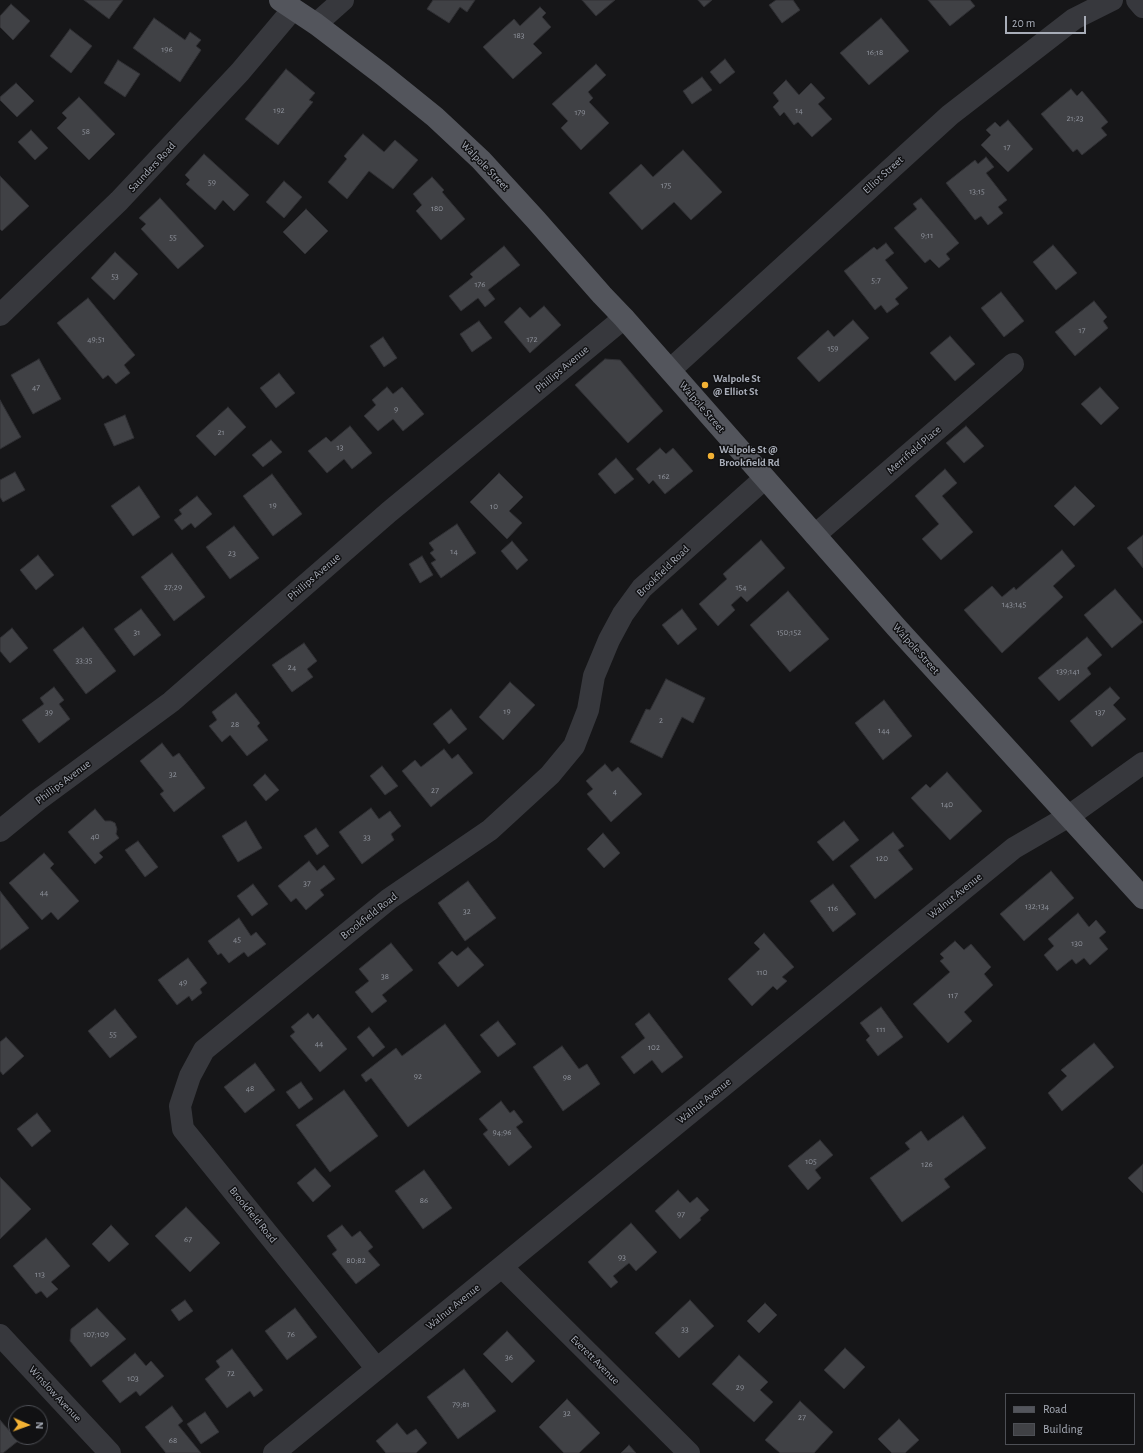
<!DOCTYPE html>
<style>
body{margin:0}
#map{position:relative;width:1143px;height:1453px;overflow:hidden;background:#161618;font-family:"Alegreya Sans",sans-serif}
canvas{display:block}
.legend{position:absolute;left:1005px;top:1393px;width:130px;height:52px;box-sizing:border-box;background:#111113;border:1px solid #4d4f55;margin:0;padding:5px 7px;list-style:none;font-size:12px;color:#a8adb8}
.legend li{display:flex;align-items:center;gap:8px;height:20px}
.legend b{width:20px;border:1px solid #4d4f55}
.north{position:absolute;left:8px;top:1405px;width:40px;height:40px;box-sizing:border-box;background:#111113;border:1px solid #4d4f55;border-radius:50%;rotate:92deg;font-size:11px;font-weight:700;line-height:16px;text-align:center;color:#a8adb8}
.north::after{content:'';display:block;margin:auto;width:14px;height:18px;background:#f2b134;clip-path:polygon(50% 0,100% 100%,50% 72%,0 100%)}
.scale{position:absolute;left:1005px;top:16px;width:81px;height:18px;box-sizing:border-box;border:2px solid #a8adb8;border-top:0;padding-left:5px;font-size:12px;line-height:14px;white-space:nowrap;color:#a8adb8;-webkit-text-stroke:3px #111113;paint-order:stroke}
</style>
<div id="map">
<canvas width="1143" height="1453"></canvas>
<ul class="legend">
<li><b style="height:5px;background:#53555c"></b>Road</li>
<li><b style="height:11px;background:#404145"></b>Building</li>
</ul>
<div class="north">N</div>
<div class="scale">20 m</div>
</div>
<script>
const c = document.querySelector('canvas').getContext('2d');
c.lineJoin = 'round';
function paint(path, color) {
  c.fillStyle = color;
  c.fill(path, 'evenodd');
}
function shape(rows) {
  const path = new Path2D();
  for (const r of rows) {
    path.moveTo(r[0], r[1]);
    for (let i = 2; i < r.length; i += 2) path.lineTo(r[i], r[i + 1]);
  }
  return path;
}
function strokePath(path, color, width, dash) {
  c.strokeStyle = color;
  c.lineWidth = width;
  c.lineCap = dash ? 'butt' : 'round';
  c.setLineDash(dash || []);
  c.stroke(path);
}
function write(font, color, halo, rows, align = 'center') {
  c.font = font + ' "Alegreya Sans",sans-serif';
  c.lineWidth = 3;
  c.setLineDash([]);
  c.textBaseline = 'middle';
  c.strokeStyle = halo;
  c.fillStyle = color;
  for (const [text, x, y, turn = 0] of rows) {
    c.save();
    c.translate(x, y);
    c.rotate((+turn || 0) * Math.PI / 180);
    c.textAlign = isNaN(turn) ? turn : align;
    if (halo) c.strokeText(text, 0, 0);
    c.fillText(text, 0, 0);
    c.restore();
  }
}
const building = shape([
 [84,0,123,0,109,19,84,0],
 [433,0,475,0,467,12,460,7,449,23,427,9,433,0],
 [582,0,615,0,596,16,582,0],
 [698,0,712,0,704,7,698,0],
 [776,0,793,0,800,10,782,23,769,5,776,0],
 [928,0,970,0,975,6,950,26,928,0],
 [11,4,30,21,13,40,0,27,0,16,11,4],
 [540,7,546,13,542,17,551,27,533,44,542,53,513,79,483,47,514,19,520,26,540,7],
 [154,18,185,40,190,32,201,40,196,46,201,50,180,82,133,48,154,18],
 [881,18,909,51,869,85,840,53,881,18],
 [70,29,92,46,71,73,50,56,70,29],
 [725,59,735,72,720,84,710,72,725,59],
 [118,60,140,74,125,97,104,83,118,60],
 [596,64,606,75,588,92,593,98,589,102,609,123,581,150,561,128,568,121,552,104,596,64],
 [286,69,315,93,309,100,313,102,278,145,245,119,286,69],
 [702,77,712,90,692,104,683,91,702,77],
 [786,80,799,95,811,83,825,98,818,104,832,119,812,137,798,122,794,125,784,112,780,116,773,107,779,101,773,93,786,80],
 [16,83,34,101,17,117,0,100,0,97,16,83],
 [1071,89,1077,96,1082,91,1108,122,1101,128,1107,135,1082,155,1077,149,1073,152,1041,114,1071,89],
 [79,97,115,134,89,160,57,128,67,118,62,113,79,97],
 [1008,120,1033,149,1008,172,981,145,991,135,986,130,995,122,1000,127,1008,120],
 [31,130,48,148,35,160,18,142,31,130],
 [363,134,384,152,395,140,418,160,393,189,369,171,347,199,328,182,347,159,344,156,363,134],
 [683,150,722,192,691,220,674,202,642,230,609,193,641,164,653,177,683,150],
 [204,154,249,195,234,211,223,200,215,210,186,184,190,180,185,175,204,154],
 [986,157,994,167,986,173,1007,200,998,207,1003,213,988,225,981,216,975,220,946,183,975,160,978,164,986,157],
 [0,176,29,206,2,231,0,229,0,176],
 [432,177,444,190,442,192,465,219,441,240,416,211,422,205,413,194,432,177],
 [284,181,302,197,284,218,266,202,284,181],
 [160,198,204,246,178,269,141,229,146,224,139,218,160,198],
 [921,198,959,243,946,254,950,259,939,268,930,259,925,263,894,228,917,209,913,204,921,198],
 [306,209,328,231,305,254,283,232,306,209],
 [886,243,894,253,885,260,908,288,895,299,899,304,887,313,881,305,875,310,844,271,874,247,877,250,886,243],
 [1053,245,1077,273,1056,290,1033,262,1053,245],
 [504,246,520,265,488,290,495,299,485,307,478,298,461,311,449,296,473,277,470,274,504,246],
 [115,252,138,274,114,300,91,278,115,252],
 [1001,292,1024,321,1004,337,981,308,1001,292],
 [88,298,135,355,124,365,130,373,116,384,108,375,103,379,57,323,88,298],
 [1094,301,1107,317,1103,321,1108,328,1075,356,1055,332,1094,301],
 [544,306,561,325,530,353,504,322,520,307,530,318,544,306],
 [853,320,869,338,819,382,797,358,828,330,834,337,853,320],
 [479,321,492,338,472,352,460,334,479,321],
 [950,336,975,364,955,381,930,353,950,336],
 [383,337,397,358,384,367,370,346,383,337],
 [39,359,61,399,33,414,11,375,39,359],
 [605,359,620,360,663,411,628,443,575,385,605,359],
 [279,373,295,393,276,408,260,388,279,373],
 [387,387,393,394,402,387,424,414,403,431,393,419,378,431,364,416,376,405,372,400,387,387],
 [1100,387,1119,408,1101,425,1081,404,1100,387],
 [0,400,21,437,0,449,0,400],
 [228,407,246,427,215,456,196,436,228,407],
 [125,415,134,438,114,446,104,424,125,415],
 [350,426,372,453,352,469,344,459,327,473,308,451,326,437,331,442,350,426],
 [966,426,984,446,964,463,946,443,966,426],
 [271,440,282,452,263,467,252,455,271,440],
 [660,448,666,454,673,448,693,471,665,494,653,480,649,484,636,469,660,448],
 [616,458,634,479,615,494,598,474,616,458],
 [945,469,957,483,942,496,973,532,941,560,922,539,939,524,915,496,945,469],
 [15,472,25,490,3,502,0,497,0,480,15,472],
 [499,473,523,497,509,511,522,523,507,539,470,502,499,473],
 [272,474,302,514,273,536,243,496,272,474],
 [139,486,160,517,133,536,111,506,139,486],
 [1075,486,1095,506,1074,526,1054,506,1075,486],
 [197,496,212,514,195,528,191,523,182,530,174,520,182,514,179,510,197,496],
 [457,524,476,553,441,578,431,563,436,560,430,553,434,550,429,543,457,524],
 [234,526,259,558,230,579,206,547,234,526],
 [1143,535,1143,568,1127,548,1143,535],
 [761,540,785,568,747,602,741,596,731,605,735,610,718,626,699,604,727,579,723,574,761,540],
 [512,541,528,560,517,570,501,551,512,541],
 [1062,550,1075,566,1053,586,1063,597,1002,653,964,610,992,586,1002,597,1014,587,1016,590,1062,550],
 [172,553,205,597,174,621,141,577,172,553],
 [38,555,54,575,36,590,20,570,38,555],
 [422,556,433,575,420,583,409,564,422,556],
 [1115,589,1143,622,1112,648,1084,615,1115,589],
 [788,591,829,639,790,672,750,625,788,591],
 [141,609,161,635,134,656,114,629,141,609],
 [682,609,697,629,678,645,662,625,682,609],
 [83,627,116,671,86,694,53,650,83,627],
 [12,628,28,648,10,663,0,651,0,638,12,628],
 [1087,637,1102,655,1087,668,1091,674,1059,701,1038,678,1087,637],
 [304,643,317,661,307,669,313,677,292,692,272,665,304,643],
 [666,679,705,698,693,723,682,717,662,758,630,742,646,709,650,710,666,679],
 [510,682,535,705,503,740,479,717,510,682],
 [54,687,64,700,59,704,70,719,39,743,22,720,44,704,40,698,54,687],
 [1110,687,1120,698,1113,705,1126,719,1092,747,1070,721,1110,687],
 [236,693,260,723,257,726,268,740,247,756,230,735,222,742,209,726,217,720,212,712,236,693],
 [884,700,912,736,883,760,855,723,884,700],
 [451,709,467,729,449,744,433,724,451,709],
 [162,743,173,757,179,753,205,788,174,812,160,794,164,791,140,761,162,743],
 [444,749,452,759,458,754,473,773,431,807,402,771,415,760,421,767,444,749],
 [605,764,612,772,618,767,642,794,611,822,587,794,593,789,586,781,605,764],
 [382,766,398,786,385,795,370,776,382,766],
 [947,772,982,811,950,840,911,798,926,784,930,788,947,772],
 [265,774,279,790,266,801,253,785,265,774],
 [371,808,379,819,390,811,401,826,391,834,394,840,362,864,339,832,371,808],
 [95,809,105,821,111,821,115,823,117,829,116,834,119,838,99,853,103,857,95,864,68,832,95,809],
 [246,821,262,848,238,862,222,836,246,821],
 [844,821,859,840,833,861,817,842,844,821],
 [316,828,329,846,317,855,304,836,316,828],
 [893,832,904,846,898,850,913,869,875,899,850,866,893,832],
 [603,833,620,853,604,868,587,849,603,833],
 [138,841,158,867,145,877,125,850,138,841],
 [44,853,54,864,50,868,79,901,58,920,51,912,42,920,9,883,44,853],
 [309,861,317,871,324,865,335,879,320,890,324,895,306,910,296,898,291,902,278,886,309,861],
 [1051,871,1074,898,1024,941,1000,914,1051,871],
 [468,881,496,918,465,941,438,903,468,881],
 [253,884,268,904,252,916,237,896,253,884],
 [833,884,856,914,833,932,810,901,833,884],
 [0,891,29,928,0,950,0,891],
 [1078,913,1089,927,1096,920,1106,932,1099,938,1108,949,1090,965,1084,958,1076,964,1072,959,1057,971,1044,955,1054,946,1048,939,1078,913],
 [239,918,251,936,256,932,266,944,248,957,244,952,229,963,221,953,218,955,208,941,239,918],
 [764,933,794,967,782,977,787,981,777,990,773,986,752,1006,728,979,760,949,754,943,764,933],
 [955,941,964,950,971,944,991,967,984,974,993,985,964,1012,972,1021,948,1043,913,1004,950,972,940,961,944,958,940,954,955,941],
 [391,943,413,970,382,995,387,1001,372,1013,355,992,369,981,359,969,391,943],
 [468,947,484,965,458,987,438,963,452,951,457,956,468,947],
 [188,958,207,983,200,989,202,993,192,1001,189,996,177,1005,158,980,188,958],
 [881,1007,903,1037,878,1056,866,1040,870,1036,860,1023,881,1007],
 [115,1009,137,1037,110,1058,88,1031,115,1009],
 [308,1013,313,1019,318,1014,347,1049,320,1072,290,1036,295,1032,291,1027,308,1013],
 [649,1013,683,1057,662,1073,652,1060,634,1074,621,1057,645,1038,635,1024,649,1013],
 [498,1021,516,1044,498,1057,480,1035,498,1021],
 [445,1024,481,1072,408,1127,371,1078,366,1082,361,1075,396,1048,402,1056,445,1024],
 [369,1027,385,1047,373,1057,357,1037,369,1027],
 [6,1037,24,1056,3,1075,0,1071,0,1042,6,1037],
 [1094,1043,1114,1067,1062,1111,1048,1093,1067,1076,1061,1070,1094,1043],
 [562,1046,579,1069,587,1064,600,1084,563,1111,533,1067,562,1046],
 [255,1063,275,1090,245,1113,224,1087,255,1063],
 [301,1082,313,1099,299,1109,286,1092,301,1082],
 [344,1090,378,1136,330,1172,296,1125,344,1090],
 [501,1101,510,1113,514,1110,523,1122,516,1127,532,1147,509,1166,483,1134,488,1130,479,1119,501,1101],
 [37,1113,51,1131,32,1147,17,1129,37,1113],
 [963,1116,986,1148,944,1179,950,1187,902,1222,870,1178,910,1149,905,1143,921,1131,928,1141,963,1116],
 [820,1140,833,1155,815,1170,821,1178,808,1190,788,1166,820,1140],
 [1143,1164,1143,1193,1128,1178,1143,1164],
 [315,1168,331,1186,313,1202,297,1183,315,1168],
 [424,1170,452,1208,423,1229,395,1191,424,1170],
 [0,1177,31,1209,0,1239,0,1177],
 [678,1190,690,1203,697,1197,709,1210,700,1218,701,1220,680,1239,655,1211,678,1190],
 [186,1207,220,1243,190,1272,155,1236,186,1207],
 [631,1223,657,1252,636,1271,629,1263,613,1276,618,1282,611,1288,588,1262,631,1223],
 [111,1225,129,1244,109,1262,92,1244,111,1225],
 [342,1225,352,1237,360,1231,373,1247,368,1251,380,1265,356,1284,332,1254,337,1250,327,1236,342,1225],
 [46,1238,70,1266,51,1282,58,1289,47,1298,41,1291,36,1294,13,1266,46,1238],
 [185,1300,193,1311,179,1321,171,1310,185,1300],
 [690,1300,714,1326,679,1358,655,1333,690,1300],
 [765,1303,777,1315,759,1333,747,1321,765,1303],
 [97,1308,126,1339,91,1367,70,1341,71,1329,97,1308],
 [295,1308,317,1337,287,1360,265,1331,295,1308],
 [507,1331,535,1361,512,1383,483,1354,507,1331],
 [845,1348,865,1367,844,1389,824,1370,845,1348],
 [232,1349,263,1390,254,1397,250,1391,227,1408,205,1379,220,1367,216,1361,232,1349],
 [135,1353,146,1366,151,1361,164,1376,140,1396,136,1391,120,1403,102,1381,135,1353],
 [739,1355,768,1382,760,1390,773,1402,754,1422,712,1384,739,1355],
 [464,1369,496,1411,458,1439,427,1397,464,1369],
 [567,1399,600,1433,579,1453,564,1453,539,1427,567,1399],
 [800,1401,833,1432,814,1453,780,1453,765,1440,800,1401],
 [172,1406,183,1421,178,1425,201,1453,166,1453,145,1427,172,1406],
 [205,1412,219,1432,201,1444,187,1424,205,1412],
 [899,1419,919,1440,905,1453,892,1453,878,1439,899,1419],
 [0,1420,18,1441,3,1453,0,1453,0,1420],
 [397,1423,407,1435,416,1429,427,1443,416,1453,386,1453,376,1441,397,1423],
 [629,1445,636,1453,621,1453,629,1445]
]);
paint(building, '#404145');
strokePath(building, '#303034', 1);
strokePath(shape([
 [1137,0,1143,7],
 [316,24,343,0],
 [0,315,119,201,240,72,293,9],
 [670,370,950,115,1074,19,1112,0],
 [815,535,1013,364],
 [0,831,38,800,171,702,389,512,624,318],
 [502,1267,689,1453],
 [0,1335,110,1453],
 [377,1369,183,1129,180,1106,190,1076,204,1050,389,899,490,830,550,775,574,746,588,710,594,676,609,640,623,614,642,588,764,479],
 [274,1453,1014,848,1069,816,1143,763]
]), '#37383d', 22);
strokePath(shape([
 [280,0,316,24,383,75,435,117,481,160,536,220,602,295,624,318,896,627,1143,898]
]), '#53555c', 22);
for (const [x, y, r, color] of [
 [705,385,4,"#f2b134"],
 [711,456,4,"#f2b134"]
]) {
  const dot = new Path2D();
  dot.arc(x, y, r, 0, 2 * Math.PI);
  c.fillStyle = color;
  c.fill(dot);
  strokePath(dot, '#111113', 1.5);
}
write('9px', '#8e929b', null, [
 ["183",519,35],
 ["196",167,49],
 ["16;18",875,52],
 ["192",279,110],
 ["14",799,110],
 ["179",580,112],
 ["21;23",1075,118],
 ["58",86,131],
 ["17",1007,147],
 ["59",212,182],
 ["175",666,185],
 ["13;15",977,191],
 ["180",437,208],
 ["9;11",927,235],
 ["55",173,237],
 ["53",115,276],
 ["5;7",876,280],
 ["176",480,284],
 ["17",1082,330],
 ["49;51",96,339],
 ["172",532,339],
 ["159",833,348],
 ["47",36,387],
 ["9",396,409],
 ["21",221,432],
 ["13",340,447],
 ["162",664,476],
 ["19",273,505],
 ["10",494,506],
 ["14",454,551],
 ["23",232,553],
 ["27;29",173,587],
 ["154",741,587],
 ["143;145",1014,604],
 ["31",137,632],
 ["150;152",789,632],
 ["33;35",84,660],
 ["24",292,667],
 ["139;141",1068,671],
 ["19",507,711],
 ["39",49,712],
 ["137",1100,712],
 ["2",661,720],
 ["28",235,724],
 ["144",884,730],
 ["32",173,774],
 ["27",435,790],
 ["4",615,791],
 ["140",947,804],
 ["40",95,836],
 ["33",367,837],
 ["120",882,858],
 ["37",307,883],
 ["44",44,892],
 ["132;134",1037,906],
 ["116",833,908],
 ["32",467,911],
 ["45",237,939],
 ["130",1077,943],
 ["110",762,972],
 ["38",385,976],
 ["49",183,982],
 ["117",953,995],
 ["111",881,1029],
 ["55",113,1034],
 ["44",319,1043],
 ["102",654,1047],
 ["92",418,1076],
 ["98",567,1077],
 ["48",250,1088],
 ["94;96",502,1132],
 ["105",811,1161],
 ["126",927,1164],
 ["86",424,1200],
 ["97",681,1214],
 ["67",188,1239],
 ["93",622,1257],
 ["80;82",356,1260],
 ["113",40,1274],
 ["33",685,1329],
 ["107;109",96,1334],
 ["76",291,1334],
 ["36",509,1357],
 ["72",231,1373],
 ["103",133,1378],
 ["29",740,1387],
 ["79;81",461,1404],
 ["32",567,1413],
 ["27",802,1417],
 ["68",173,1440]
]);
write('11px', '#a8adb8', '#111113', [
 ["Walpole Street",485,166,46],
 ["Saunders Road",152,167,-47],
 ["Elliot Street",883,175,-42],
 ["Phillips Avenue",562,369,-40],
 ["Walpole Street",702,407,49],
 ["Merrifield Place",914,450,-41],
 ["Brookfield Road",663,571,-44],
 ["Phillips Avenue",314,577,-41],
 ["Walpole Street",916,649,48],
 ["Phillips Avenue",63,782,-37],
 ["Walnut Avenue",955,896,-39],
 ["Brookfield Road",369,916,-38],
 ["Walnut Avenue",704,1101,-39],
 ["Brookfield Road",253,1215,51],
 ["Walnut Avenue",453,1307,-39],
 ["Everett Avenue",595,1360,45],
 ["Winslow Avenue",55,1394,47]
]);
write('bold 11px', '#a8adb8', '#111113', [
 ["Walpole St",713,379],
 ["@ Elliot St",713,392],
 ["Walpole St @",719,450],
 ["Brookfield Rd",719,463]
], 'left');
</script>
